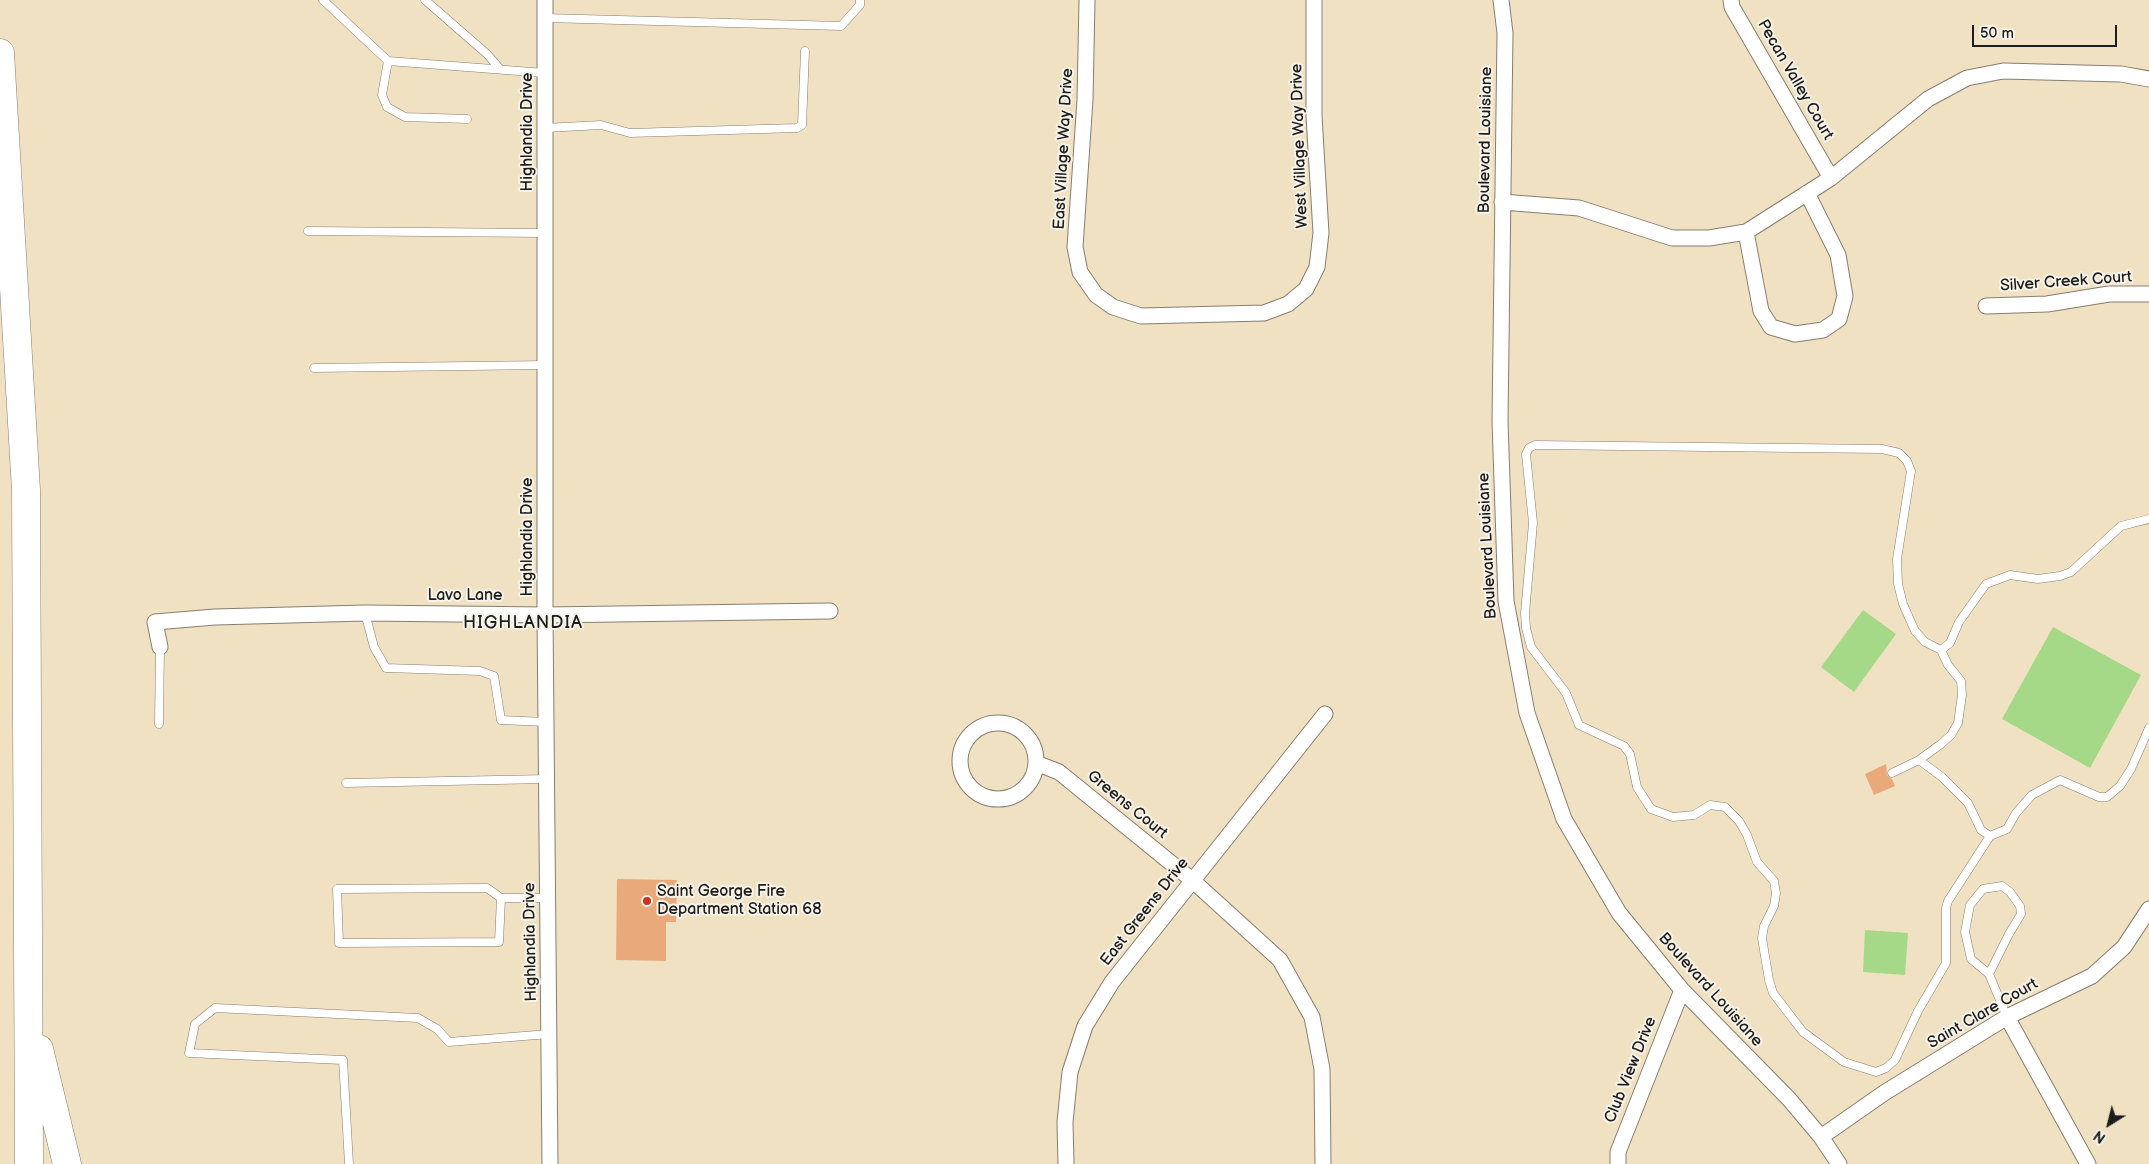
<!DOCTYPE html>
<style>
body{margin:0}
#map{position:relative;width:2149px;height:1164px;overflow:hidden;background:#f0e1c3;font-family:"Balsamiq Sans",sans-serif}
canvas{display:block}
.north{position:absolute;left:2084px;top:1099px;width:50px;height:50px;-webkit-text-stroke:4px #f7f3e8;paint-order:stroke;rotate:216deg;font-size:14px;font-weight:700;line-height:20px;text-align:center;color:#1c1c1c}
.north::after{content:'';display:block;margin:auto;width:18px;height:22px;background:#1c1c1c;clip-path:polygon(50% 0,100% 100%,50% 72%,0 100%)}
.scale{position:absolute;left:1972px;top:25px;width:145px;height:22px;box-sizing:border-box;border:2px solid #1c1c1c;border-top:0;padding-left:6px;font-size:15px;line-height:18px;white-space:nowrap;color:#1c1c1c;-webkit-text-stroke:4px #f7f3e8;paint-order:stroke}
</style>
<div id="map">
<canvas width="2149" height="1164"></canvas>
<div class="north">N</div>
<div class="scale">50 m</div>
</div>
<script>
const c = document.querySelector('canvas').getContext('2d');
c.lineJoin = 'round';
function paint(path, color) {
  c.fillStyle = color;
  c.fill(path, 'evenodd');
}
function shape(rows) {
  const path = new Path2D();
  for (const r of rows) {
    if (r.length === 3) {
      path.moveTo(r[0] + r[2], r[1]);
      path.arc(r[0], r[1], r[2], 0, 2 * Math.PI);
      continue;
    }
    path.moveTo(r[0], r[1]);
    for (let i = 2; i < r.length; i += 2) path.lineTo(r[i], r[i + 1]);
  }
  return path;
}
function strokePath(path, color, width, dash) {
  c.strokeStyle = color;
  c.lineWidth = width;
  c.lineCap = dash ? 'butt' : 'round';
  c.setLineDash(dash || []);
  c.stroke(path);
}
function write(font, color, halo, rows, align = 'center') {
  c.font = font + ' "Balsamiq Sans",sans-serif';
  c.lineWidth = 4;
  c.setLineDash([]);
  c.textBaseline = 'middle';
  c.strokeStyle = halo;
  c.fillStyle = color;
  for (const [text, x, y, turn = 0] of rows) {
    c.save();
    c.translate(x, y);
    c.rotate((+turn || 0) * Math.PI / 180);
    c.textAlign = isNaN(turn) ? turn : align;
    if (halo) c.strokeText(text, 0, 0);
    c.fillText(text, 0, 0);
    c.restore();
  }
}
paint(shape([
 [1863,610,1896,634,1854,692,1821,667],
 [2053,627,2141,675,2090,768,2002,719],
 [1865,930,1908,933,1905,975,1863,972]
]), '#a5d887');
paint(shape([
 [1886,764,1887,775,1892,779,1895,786,1874,795,1865,774],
 [617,879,677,880,676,922,666,922,666,961,616,960]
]), '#eaa97a');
const service = shape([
 [323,0,388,61,545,73],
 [425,0,487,54,500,69],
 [545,18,841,26,860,5,860,0],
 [388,61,382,95,387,107,405,117,467,119],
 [545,128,601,125,630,133,797,128,802,125,805,51],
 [308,231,545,233],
 [314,368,545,365],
 [2149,519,2121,526,2071,572,2060,576,2038,579,2010,575,1986,584,1959,622,1950,643,1941,650,1925,642,1915,631,1903,604,1898,584,1897,559,1911,471,1907,461,1899,453,1882,449,1535,445,1529,448,1526,454,1533,523,1525,613,1526,628,1531,647,1566,693,1579,725,1624,746,1630,754,1637,787,1651,809,1673,817,1694,815,1710,805,1725,807,1739,821,1747,835,1757,862,1774,881,1776,893,1774,906,1764,926,1762,938,1769,980,1773,993,1803,1032,1844,1062,1876,1072,1886,1068,1895,1060,1918,1011,1946,963,1946,908,1948,901,1990,836,2007,829,2016,813,2032,795,2060,780,2099,797,2107,797,2120,786,2131,769,2149,728],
 [365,613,374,647,386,668,480,671,494,676,501,720,546,722],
 [159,724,160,647],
 [1919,760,1942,777,1968,803,1981,830,1990,836],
 [1892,773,1919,760,1941,744,1951,735,1958,723,1962,695,1961,681,1948,665,1941,650],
 [346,783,547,779],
 [501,898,499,942,339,943,337,889,487,888,501,898,548,898],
 [1989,974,2009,934,2021,914,2020,906,2010,892,2002,886,1983,889,1970,905,1965,932,1971,959,1989,974,2007,1017],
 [349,1164,343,1060,189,1053,195,1024,215,1008,418,1018,437,1029,449,1042,549,1034]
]);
const minor = shape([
 [545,0,545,615,550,1164],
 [1087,0,1085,100,1075,247,1080,272,1096,295,1113,307,1141,316,1264,313,1288,304,1306,289,1317,267,1321,233,1314,116,1314,0],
 [1501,0,1505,33,1500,421,1506,601,1527,713,1564,819,1619,913,1682,990,1789,1099,1821,1137,1839,1164],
 [1731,0,1732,7,1831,178],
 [1502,202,1579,208,1672,238,1709,238,1746,232,1831,178,1928,99,1967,78,2003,71,2121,74,2149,79],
 [1746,232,1761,311,1771,327,1795,334,1823,330,1839,319,1845,296,1838,255,1807,193],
 [1986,306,2047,304,2109,294,2149,294],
 [160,647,155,622,215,617,365,613,545,615,830,611],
 [998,761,38],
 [1036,763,1059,772,1192,880,1280,960,1312,1017,1322,1069,1323,1164],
 [2007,1017,2088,1164],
 [1821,1137,1884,1093,2007,1017,2092,976,2124,947,2149,909],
 [1066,1164,1065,1122,1070,1072,1085,1026,1112,982,1325,714],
 [1618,1164,1618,1152,1682,990]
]);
const motorway = shape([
 [0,53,26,490,29,1164],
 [39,1049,67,1164]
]);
strokePath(service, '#867e70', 9);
strokePath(minor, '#867e70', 17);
strokePath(motorway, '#867e70', 29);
strokePath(service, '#fff', 8);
strokePath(minor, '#fff', 15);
strokePath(motorway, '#fff', 28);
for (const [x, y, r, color] of [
 [647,901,5,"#c8321e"]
]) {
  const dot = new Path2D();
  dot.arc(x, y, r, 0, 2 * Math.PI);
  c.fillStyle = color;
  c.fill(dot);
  strokePath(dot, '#f7f3e8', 2);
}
write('16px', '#1c1c1c', '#f7f3e8', [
 ["Pecan Valley Court",1795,80,60],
 ["Highlandia Drive",528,132,-90],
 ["Boulevard Louisiane",1486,140,-89],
 ["West Village Way Drive",1300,146,-92],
 ["East Village Way Drive",1064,149,-87],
 ["Silver Creek Court",2066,282,-4],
 ["Highlandia Drive",528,537,-90],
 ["Boulevard Louisiane",1488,546,-93],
 ["Lavo Lane",465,596],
 ["Greens Court",1127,805,39],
 ["East Greens Drive",1145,912,-52],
 ["Highlandia Drive",531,942,-91],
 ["Boulevard Louisiane",1710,990,48],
 ["Saint Clare Court",1983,1014,-30],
 ["Club View Drive",1631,1070,-68]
]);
write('16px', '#1c1c1c', '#f7f3e8', [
 ["Saint George Fire",657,892],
 ["Department Station 68",657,910]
], 'left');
c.letterSpacing = '1px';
write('18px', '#1c1c1c', '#f7f3e8', [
 ["HIGHLANDIA",523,623]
]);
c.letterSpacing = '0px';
</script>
